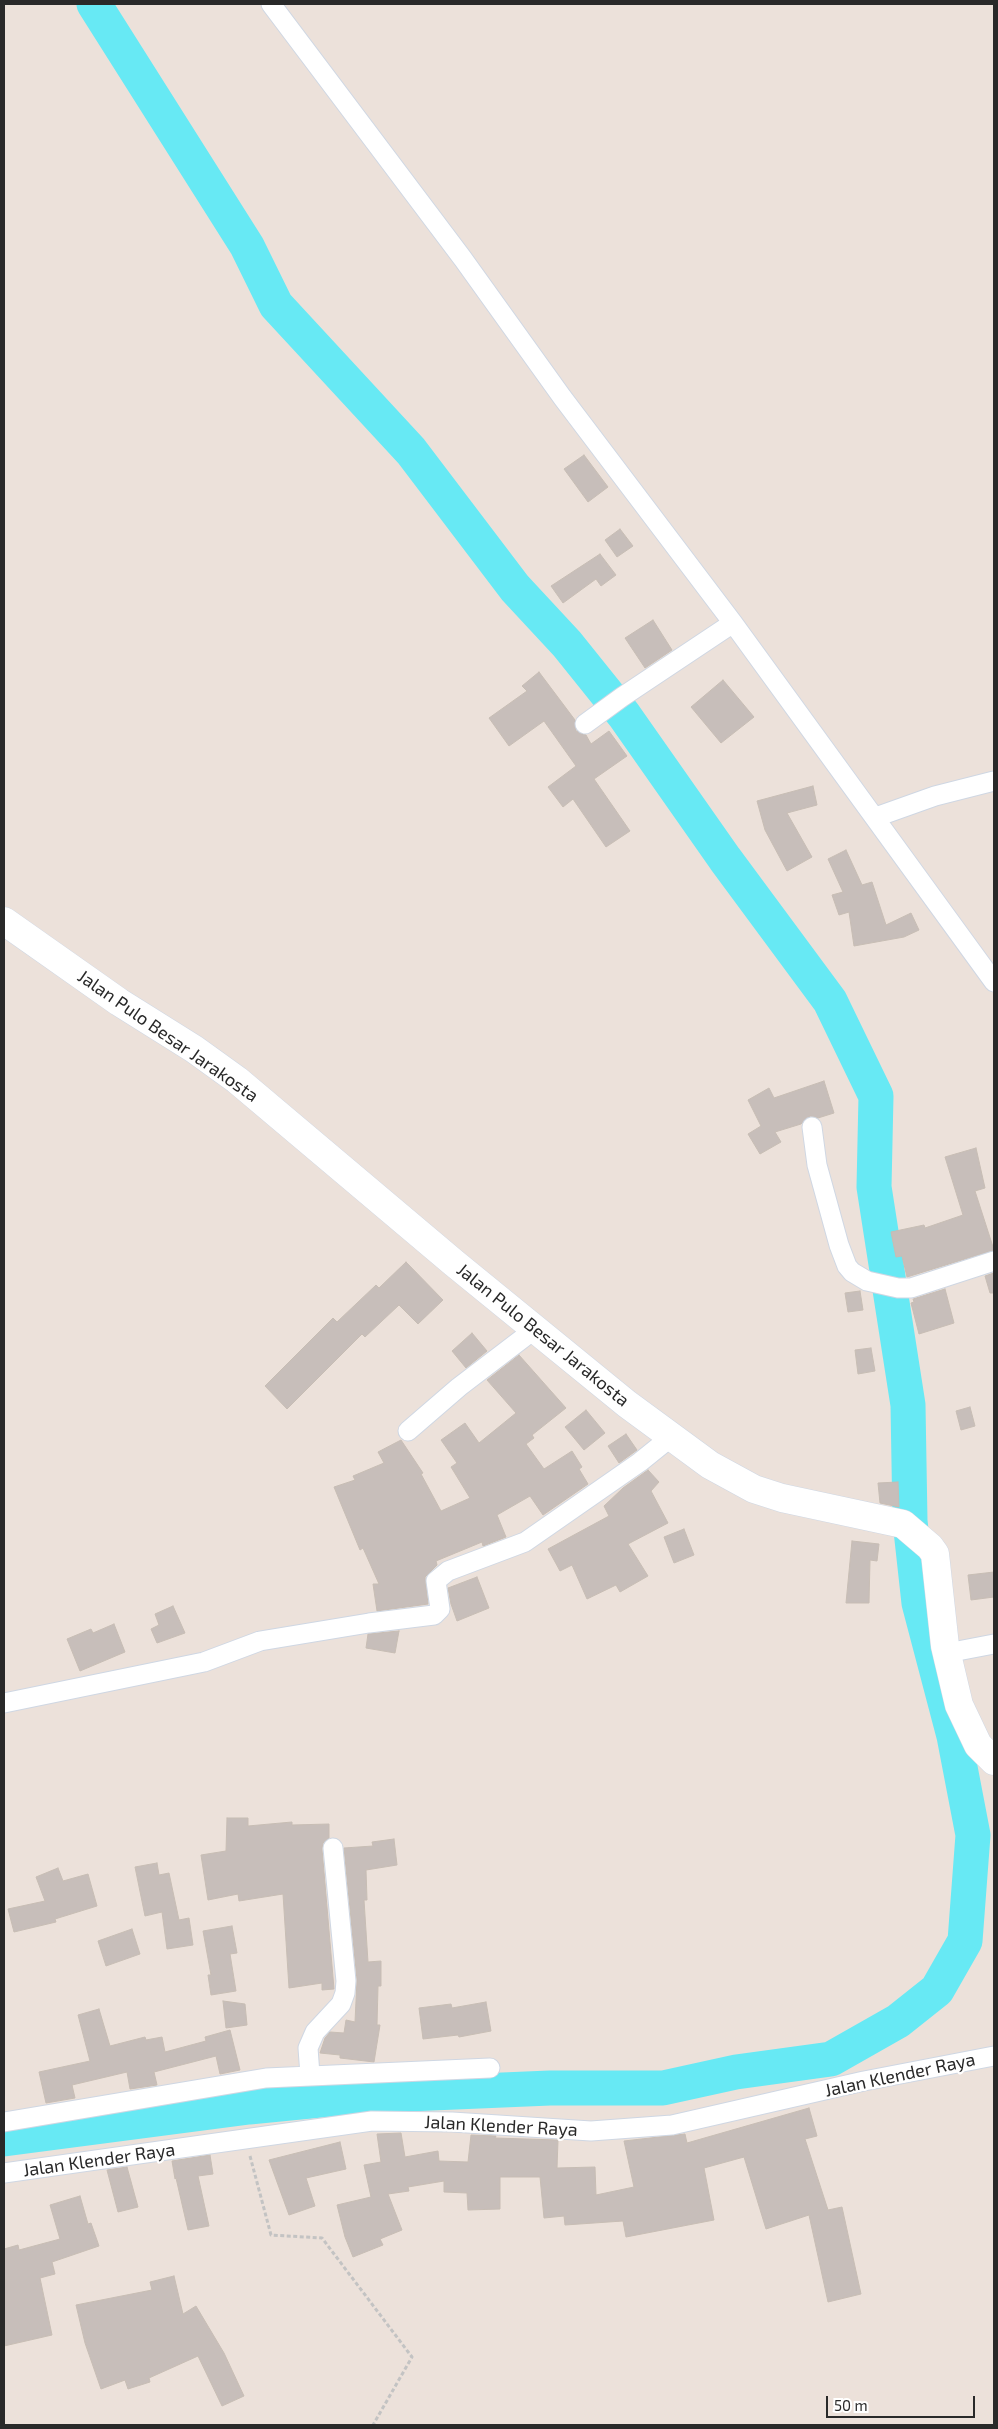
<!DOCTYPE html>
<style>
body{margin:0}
#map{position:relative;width:998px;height:2429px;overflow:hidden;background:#ece1da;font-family:"Exo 2",sans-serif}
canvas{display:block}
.frame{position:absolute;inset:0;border:5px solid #292929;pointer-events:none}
.scale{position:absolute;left:826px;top:2396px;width:149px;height:22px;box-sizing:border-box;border:2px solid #292929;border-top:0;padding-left:6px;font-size:15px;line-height:18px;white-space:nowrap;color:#292929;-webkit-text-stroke:4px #fff;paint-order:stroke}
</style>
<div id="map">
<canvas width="998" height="2429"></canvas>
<div class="frame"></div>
<div class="scale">50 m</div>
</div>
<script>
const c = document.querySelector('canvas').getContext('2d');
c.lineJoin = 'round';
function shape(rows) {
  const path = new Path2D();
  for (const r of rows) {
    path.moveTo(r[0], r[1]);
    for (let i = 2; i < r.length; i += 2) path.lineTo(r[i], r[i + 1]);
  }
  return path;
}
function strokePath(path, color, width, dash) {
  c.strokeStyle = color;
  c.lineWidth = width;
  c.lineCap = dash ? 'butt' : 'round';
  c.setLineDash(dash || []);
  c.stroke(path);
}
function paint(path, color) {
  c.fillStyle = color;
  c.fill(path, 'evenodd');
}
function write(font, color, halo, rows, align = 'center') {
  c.font = font + ' "Exo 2",sans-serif';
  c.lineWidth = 4.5;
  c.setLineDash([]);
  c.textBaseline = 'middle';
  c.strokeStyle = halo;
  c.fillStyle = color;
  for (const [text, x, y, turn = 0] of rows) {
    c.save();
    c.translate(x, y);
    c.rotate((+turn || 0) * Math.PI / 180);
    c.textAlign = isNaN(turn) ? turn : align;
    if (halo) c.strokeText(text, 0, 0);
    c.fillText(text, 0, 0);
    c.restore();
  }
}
strokePath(shape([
 [4,2139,249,2107,361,2096,550,2088,663,2088,736,2072,831,2059,898,2021,937,1990,965,1941,973,1835,954,1736,919,1603,910,1521,908,1405,874,1187,876,1096,830,1001,725,859,624,715,567,644,515,588,411,451,276,305,247,246,94,4]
]), '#67e9f4', 35);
const building = shape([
 [584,455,608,487,588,502,564,469,584,455],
 [620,529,633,546,617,557,605,540,620,529],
 [600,554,616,575,601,586,596,579,563,603,551,586,600,554],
 [653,620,672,650,645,668,625,638,653,620],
 [539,672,575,720,576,731,586,735,591,744,609,731,627,756,594,779,630,831,606,847,573,799,563,807,548,787,576,766,544,721,509,746,489,718,527,691,522,686,539,672],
 [723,680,754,717,721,743,691,707,723,680],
 [813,786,817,805,787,813,812,857,787,871,765,830,757,801,813,786],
 [846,850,862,885,872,882,886,925,911,913,919,930,904,937,854,946,849,912,839,915,832,895,843,892,828,859,846,850],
 [824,1081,834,1113,818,1118,810,1116,801,1124,775,1132,781,1142,760,1154,748,1134,761,1126,748,1100,769,1088,774,1098,824,1081],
 [976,1148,985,1188,975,1191,994,1250,907,1277,902,1256,896,1257,891,1232,924,1225,925,1228,963,1215,945,1157,976,1148],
 [406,1262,443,1300,418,1324,399,1305,365,1337,362,1334,287,1409,265,1386,333,1318,337,1322,376,1285,379,1288,406,1262],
 [994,1273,994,1293,990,1293,985,1276,994,1273],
 [945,1289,954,1323,919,1334,911,1303,914,1302,913,1299,945,1289],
 [860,1291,863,1310,848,1312,845,1293,860,1291],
 [472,1333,487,1351,466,1368,452,1351,472,1333],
 [871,1348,875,1371,858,1374,855,1350,871,1348],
 [519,1355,566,1408,532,1435,534,1438,526,1444,544,1469,572,1451,582,1467,579,1469,588,1484,543,1515,530,1496,497,1515,506,1537,483,1546,482,1542,436,1561,437,1565,425,1577,428,1604,377,1611,373,1584,379,1584,363,1548,360,1550,334,1487,355,1480,353,1476,384,1463,378,1452,401,1440,423,1473,421,1474,441,1511,470,1498,451,1467,457,1463,441,1440,465,1423,479,1443,516,1413,487,1380,519,1355],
 [970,1407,975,1426,961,1430,956,1411,970,1407],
 [586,1410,605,1433,584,1450,565,1427,586,1410],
 [626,1434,637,1450,619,1463,608,1446,626,1434],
 [648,1470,659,1482,651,1491,668,1523,628,1544,648,1576,620,1592,616,1585,587,1599,572,1565,560,1571,548,1549,609,1516,604,1506,623,1488,648,1470],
 [898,1482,899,1507,880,1503,878,1483,898,1482],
 [684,1529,694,1555,674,1563,664,1537,684,1529],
 [852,1541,879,1544,877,1561,870,1560,869,1603,846,1603,852,1541],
 [994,1572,994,1597,971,1600,968,1575,994,1572],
 [477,1577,489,1608,457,1621,451,1604,448,1588,477,1577],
 [173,1606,185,1633,157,1643,151,1629,159,1625,155,1614,173,1606],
 [114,1624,125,1652,80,1671,67,1639,91,1629,93,1633,114,1624],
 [399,1631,395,1653,366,1648,368,1634,399,1631],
 [227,1818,248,1818,248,1826,292,1822,292,1825,329,1824,329,1838,323,1843,322,1849,334,1989,322,1990,322,1983,289,1988,283,1894,239,1901,238,1894,208,1900,201,1855,226,1851,227,1818],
 [394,1839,397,1865,366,1870,367,1900,364,1900,368,1962,381,1961,381,1986,378,1986,377,2025,380,2025,374,2062,340,2058,340,2055,320,2053,325,2038,330,2032,344,2033,346,2020,355,2022,357,1980,344,1848,373,1846,372,1842,394,1839],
 [157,1863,159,1875,169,1873,179,1920,189,1918,193,1945,167,1949,162,1912,145,1916,135,1867,157,1863],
 [58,1868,63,1881,88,1874,97,1906,55,1919,56,1922,14,1932,8,1909,45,1901,36,1877,58,1868],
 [232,1926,237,1953,230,1954,236,1991,211,1995,208,1975,211,1975,203,1931,232,1926],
 [132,1929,140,1954,106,1966,98,1941,132,1929],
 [223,2001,245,2004,247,2025,226,2028,223,2001],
 [486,2002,491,2031,459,2037,458,2035,423,2039,419,2008,451,2004,452,2008,486,2002],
 [99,2009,110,2046,145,2037,146,2040,162,2037,165,2052,206,2041,205,2037,230,2030,240,2070,220,2074,216,2056,154,2072,157,2085,130,2089,127,2072,72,2085,75,2098,46,2103,39,2072,90,2061,78,2015,99,2009],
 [809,2108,817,2136,805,2139,828,2210,842,2207,861,2294,828,2302,809,2215,766,2229,744,2157,704,2168,714,2220,626,2237,623,2221,565,2225,564,2216,544,2218,540,2177,500,2177,500,2209,468,2210,467,2193,444,2192,444,2181,408,2187,409,2191,388,2194,402,2230,380,2239,383,2245,353,2257,345,2237,337,2205,371,2197,364,2165,381,2162,377,2134,401,2133,405,2157,438,2151,439,2161,468,2162,471,2135,496,2136,495,2138,558,2140,557,2168,595,2167,596,2195,634,2187,624,2141,685,2134,687,2143,809,2108],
 [340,2142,346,2169,306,2178,315,2206,289,2215,269,2160,340,2142],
 [210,2155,213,2174,198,2176,209,2226,188,2230,176,2178,175,2179,172,2161,210,2155],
 [127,2167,138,2207,118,2212,107,2170,127,2167],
 [80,2196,88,2224,91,2223,99,2246,52,2262,55,2274,40,2278,52,2335,4,2346,4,2249,18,2245,19,2250,60,2239,50,2205,80,2196],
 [174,2276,183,2314,196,2306,224,2353,244,2396,222,2406,198,2356,149,2378,150,2382,128,2389,125,2380,101,2389,85,2343,76,2305,152,2290,150,2282,174,2276]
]);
paint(building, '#c7beba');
strokePath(building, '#c7bdb4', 1);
const street = shape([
 [271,4,463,259,562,397,733,623,994,982],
 [585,724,622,697,733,623],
 [876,817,935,796,994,781],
 [812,1127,817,1165,839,1245,847,1266,852,1272,867,1281,898,1288,911,1288,994,1261],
 [408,1431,459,1387,535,1329],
 [947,1653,994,1644],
 [4,1703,204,1662,260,1641,369,1623,434,1615,440,1609,436,1581,448,1571,525,1542,640,1462,671,1437],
 [310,2075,308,2048,315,2032,341,2004,345,1993,346,1981,333,1848],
 [4,2122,266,2078,490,2068],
 [4,2173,372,2121,452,2122,591,2131,672,2125,864,2081,994,2056]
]);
const secondary = shape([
 [4,921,119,1002,194,1049,237,1080,454,1263,627,1404,710,1465,754,1489,782,1498,903,1524,930,1547,935,1554,945,1646,959,1705,978,1745,994,1761]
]);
strokePath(street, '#cfd7e3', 21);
strokePath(secondary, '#cfd7e3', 29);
strokePath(shape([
 [250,2156,271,2235,322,2238,412,2357,373,2425]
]), '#c3c3c3', 3, [4, 2.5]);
strokePath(street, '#fff', 19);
strokePath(secondary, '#fff', 28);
write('18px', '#292929', '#fff', [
 ["Jalan Pulo Besar Jarakosta",168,1036,35],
 ["Jalan Pulo Besar Jarakosta",543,1335,39],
 ["Jalan Klender Raya",900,2075,-12],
 ["Jalan Klender Raya",501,2126,3],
 ["Jalan Klender Raya",99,2160,-8]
]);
</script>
